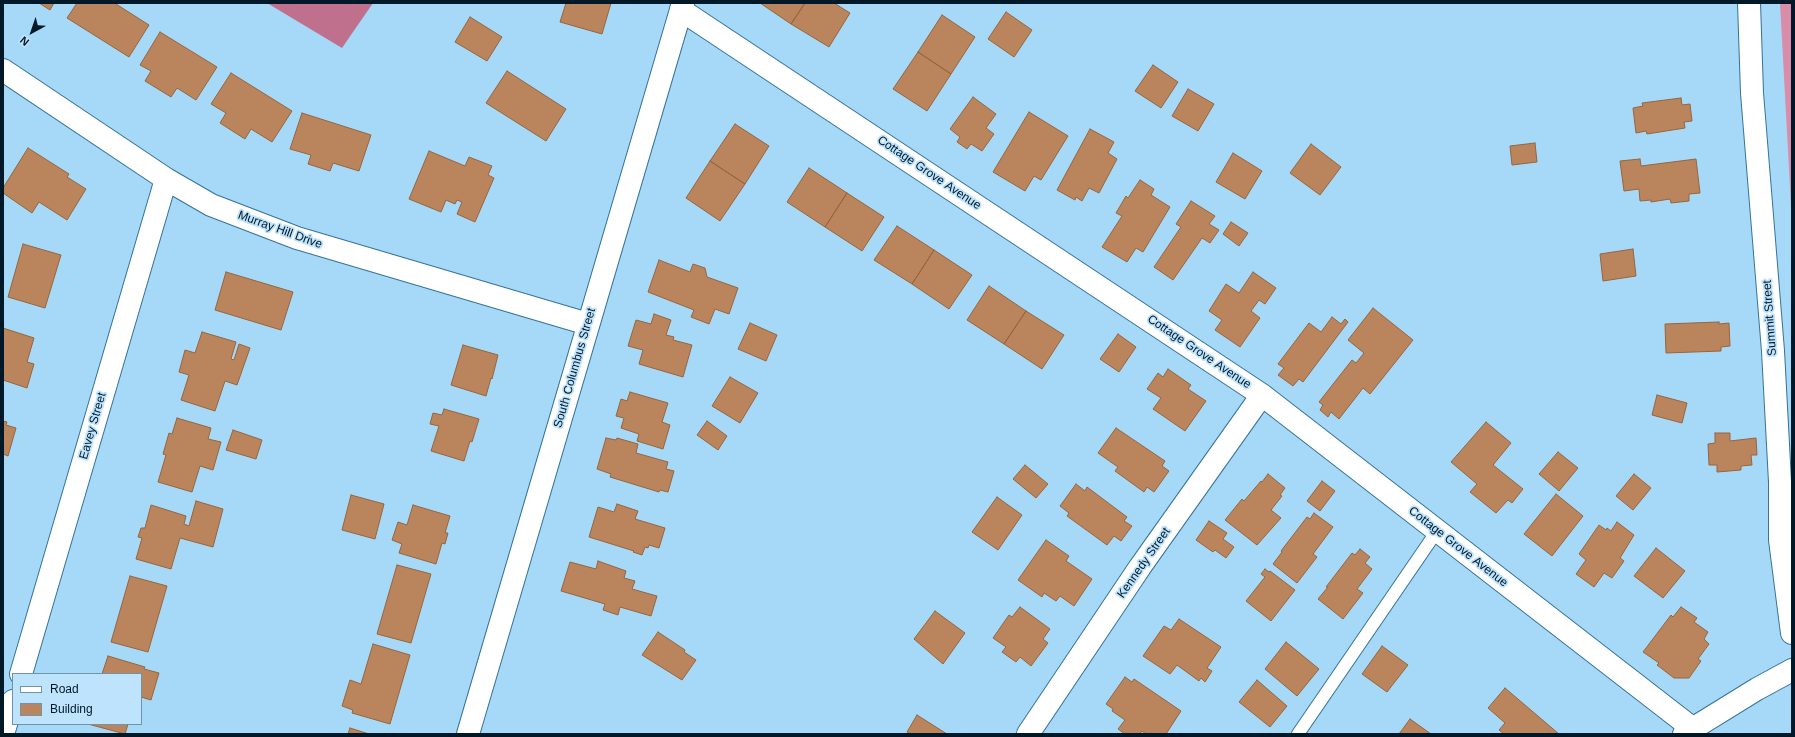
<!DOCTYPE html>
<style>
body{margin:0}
#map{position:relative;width:1795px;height:737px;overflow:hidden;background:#a6d8f8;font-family:Arial,sans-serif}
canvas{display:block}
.frame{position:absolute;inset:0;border:4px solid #001827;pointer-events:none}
.legend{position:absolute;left:12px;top:673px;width:130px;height:52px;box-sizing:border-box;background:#bee3fc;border:1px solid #7292a7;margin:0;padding:5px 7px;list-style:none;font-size:12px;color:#001827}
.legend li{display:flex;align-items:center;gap:8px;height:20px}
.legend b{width:20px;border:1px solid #7292a7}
.north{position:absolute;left:12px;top:12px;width:40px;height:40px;-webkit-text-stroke:3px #bee3fc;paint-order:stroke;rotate:220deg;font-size:11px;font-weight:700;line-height:16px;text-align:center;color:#001827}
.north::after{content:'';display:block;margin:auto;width:14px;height:18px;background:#001827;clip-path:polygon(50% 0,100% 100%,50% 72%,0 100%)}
</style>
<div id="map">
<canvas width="1795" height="737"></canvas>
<div class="frame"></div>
<ul class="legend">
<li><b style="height:5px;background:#fff"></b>Road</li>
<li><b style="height:11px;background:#ba855d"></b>Building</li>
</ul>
<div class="north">N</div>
</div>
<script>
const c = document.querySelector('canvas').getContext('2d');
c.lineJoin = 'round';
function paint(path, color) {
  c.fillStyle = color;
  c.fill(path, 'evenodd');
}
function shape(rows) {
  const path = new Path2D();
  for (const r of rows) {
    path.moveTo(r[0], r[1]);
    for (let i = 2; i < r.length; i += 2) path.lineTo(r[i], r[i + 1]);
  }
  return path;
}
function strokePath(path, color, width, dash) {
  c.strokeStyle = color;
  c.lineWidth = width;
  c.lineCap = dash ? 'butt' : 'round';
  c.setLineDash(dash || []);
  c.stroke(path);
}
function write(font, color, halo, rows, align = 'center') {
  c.font = font + ' Arial,sans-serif';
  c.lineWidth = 3.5;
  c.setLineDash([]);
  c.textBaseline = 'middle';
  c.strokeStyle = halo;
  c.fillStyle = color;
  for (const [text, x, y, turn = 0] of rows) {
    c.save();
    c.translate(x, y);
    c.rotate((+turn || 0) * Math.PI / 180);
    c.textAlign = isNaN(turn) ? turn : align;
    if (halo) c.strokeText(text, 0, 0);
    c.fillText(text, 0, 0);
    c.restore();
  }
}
paint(shape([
 [1780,3,1792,3,1792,224]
]), '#da8da8');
paint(shape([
 [267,3,373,3,342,48]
]), '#bf708d');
const building = shape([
 [39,3,54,3,50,10,39,3],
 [77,3,117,3,116,4,149,25,129,57,67,18,77,3],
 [566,3,611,3,602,34,560,22,566,3],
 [760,3,805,3,791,24,760,3],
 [805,3,834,3,850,13,829,47,791,24,805,3],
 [1006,12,1032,30,1014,57,988,39,1006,12],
 [942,15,975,37,951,74,918,52,942,15],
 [470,17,502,37,487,61,455,42,470,17],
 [160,32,217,67,196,100,177,88,171,97,145,81,151,71,140,65,160,32],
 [918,52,951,74,927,111,893,89,918,52],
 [1153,65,1178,82,1161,108,1135,91,1153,65],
 [507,71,566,109,546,141,486,103,507,71],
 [231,73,292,111,272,142,251,129,245,139,220,123,226,113,211,104,231,73],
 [1188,89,1214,104,1198,131,1172,116,1188,89],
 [973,97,996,114,986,128,994,134,982,151,971,144,967,149,957,142,960,137,950,129,973,97],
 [1681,98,1682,105,1690,104,1692,121,1684,122,1685,128,1647,134,1646,131,1636,133,1633,108,1643,106,1642,103,1681,98],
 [1029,112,1068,136,1041,180,1034,176,1025,191,993,172,1029,112],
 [302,113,371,135,359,171,333,163,330,171,308,164,311,155,290,149,302,113],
 [735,124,769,146,745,184,710,161,735,124],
 [1090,129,1114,142,1108,153,1117,159,1099,193,1089,188,1082,201,1076,197,1075,200,1057,190,1090,129],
 [1535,143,1537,162,1512,165,1510,146,1535,143],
 [1311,144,1341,167,1320,195,1290,173,1311,144],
 [28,148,69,174,67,177,86,189,67,220,39,202,32,213,3,193,3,188,28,148],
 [429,151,465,166,469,157,492,166,488,175,494,178,475,222,457,214,462,202,457,200,455,204,446,200,441,212,409,199,429,151],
 [1233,153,1262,171,1245,199,1216,182,1233,153],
 [1640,159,1641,166,1696,159,1700,193,1689,194,1689,201,1671,203,1670,199,1651,202,1651,200,1640,201,1639,189,1624,191,1620,161,1640,159],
 [710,161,745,184,720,221,686,198,710,161],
 [809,168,847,193,825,227,787,202,809,168],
 [1140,180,1154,189,1151,195,1170,207,1143,252,1136,248,1127,262,1102,247,1122,216,1116,213,1126,196,1128,198,1140,180],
 [847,193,884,217,862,251,825,227,847,193],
 [1191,201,1215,216,1209,224,1219,230,1210,243,1202,238,1173,280,1154,267,1181,227,1176,224,1191,201],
 [1231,222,1248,233,1239,246,1223,234,1231,222],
 [897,226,934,250,912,284,874,260,897,226],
 [23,244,61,255,45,308,8,297,23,244],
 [1633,249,1636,276,1603,281,1600,254,1633,249],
 [934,250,972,275,949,309,912,284,934,250],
 [659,260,690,272,693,264,705,268,707,277,738,288,729,314,715,309,709,324,691,317,694,310,648,292,659,260],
 [226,272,293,292,281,330,215,310,226,272],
 [1253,272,1276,288,1265,304,1259,300,1251,311,1260,318,1240,347,1215,330,1222,320,1209,311,1226,284,1239,293,1253,272],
 [989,286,1026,311,1004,344,967,320,989,286],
 [1373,308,1413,340,1370,394,1363,388,1339,419,1331,412,1328,417,1320,410,1323,405,1319,402,1352,360,1356,363,1364,353,1348,340,1373,308],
 [1026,311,1064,335,1042,369,1004,344,1026,311],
 [654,314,671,320,666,335,674,337,673,340,692,345,683,377,639,364,643,350,628,346,636,320,651,324,654,314],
 [1332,317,1341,324,1345,319,1348,322,1303,382,1299,379,1293,386,1278,375,1284,368,1278,364,1309,323,1321,332,1332,317],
 [1719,322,1719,324,1729,323,1730,346,1721,347,1721,351,1666,353,1665,324,1719,322],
 [750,323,777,335,766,361,738,349,750,323],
 [3,328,34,338,27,362,34,364,27,388,3,380,3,328],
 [202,332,236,342,231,359,234,360,239,344,250,348,237,385,225,381,215,411,181,400,189,375,179,372,185,350,195,353,202,332],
 [1118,334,1136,347,1119,372,1100,359,1118,334],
 [463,345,498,355,492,379,491,378,486,396,451,385,463,345],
 [1168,369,1191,385,1188,389,1206,401,1185,431,1153,409,1161,398,1147,389,1158,373,1163,377,1168,369],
 [730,377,758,393,740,423,712,406,730,377],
 [630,392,668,403,662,422,670,425,663,449,637,441,639,434,621,428,624,418,616,416,621,399,627,401,630,392],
 [1657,395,1687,403,1682,423,1652,415,1657,395],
 [444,409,479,419,472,442,470,441,464,461,431,451,439,426,430,424,433,413,442,415,444,409],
 [177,418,211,428,208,439,221,442,213,470,200,466,192,492,158,482,166,455,163,454,169,433,172,434,177,418],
 [3,421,7,422,6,425,16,428,8,456,3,454,3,421],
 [707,421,727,436,718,450,697,435,707,421],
 [1486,422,1511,443,1493,465,1523,489,1512,503,1508,500,1496,513,1470,492,1477,484,1451,462,1486,422],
 [1116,428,1165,461,1162,466,1169,471,1154,492,1147,487,1144,492,1115,471,1118,467,1098,453,1116,428],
 [233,430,262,440,256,459,226,450,233,430],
 [1715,433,1730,433,1730,441,1756,438,1757,455,1751,455,1752,465,1741,466,1741,470,1717,472,1717,465,1709,465,1708,444,1715,443,1715,433],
 [606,438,616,440,617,438,638,444,636,453,668,462,666,469,674,471,668,492,660,490,659,492,610,477,611,474,597,469,606,438],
 [1558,452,1578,468,1559,491,1539,474,1558,452],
 [1025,465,1048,484,1036,498,1013,479,1025,465],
 [1268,474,1285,488,1280,495,1282,496,1271,510,1281,518,1257,545,1225,520,1242,499,1244,501,1261,481,1262,482,1268,474],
 [1634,474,1651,488,1633,510,1616,496,1634,474],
 [1322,481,1335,491,1320,511,1307,501,1322,481],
 [1076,484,1085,491,1087,487,1127,517,1124,521,1132,526,1121,541,1114,536,1107,545,1067,516,1069,513,1060,506,1076,484],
 [1556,494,1583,516,1552,556,1524,534,1556,494],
 [351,495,384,504,375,539,342,530,351,495],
 [997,497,1022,515,998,550,972,532,997,497],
 [196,501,223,509,213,547,180,538,171,569,136,559,142,538,138,537,141,528,145,528,151,505,186,516,184,524,189,526,196,501],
 [617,504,638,511,635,519,665,528,659,548,649,545,648,548,645,547,642,555,633,552,634,551,589,537,598,507,614,512,617,504],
 [413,505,450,516,445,533,448,533,445,544,442,543,436,564,399,553,402,544,392,540,398,522,407,525,413,505],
 [1314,513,1333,527,1313,554,1317,557,1297,583,1273,564,1282,552,1281,551,1307,517,1310,519,1314,513],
 [1209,521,1227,533,1223,539,1234,547,1226,558,1215,550,1213,552,1196,540,1209,521],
 [1617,522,1634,535,1620,558,1624,561,1612,578,1604,573,1594,587,1576,574,1586,560,1579,554,1599,525,1606,530,1607,528,1611,531,1617,522],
 [1046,540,1069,556,1066,561,1092,579,1074,606,1060,596,1056,601,1044,593,1042,597,1018,580,1046,540],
 [1656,548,1685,571,1663,598,1634,576,1656,548],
 [1360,549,1370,557,1365,563,1372,569,1357,589,1363,593,1343,619,1318,599,1328,587,1326,587,1352,553,1355,555,1360,549],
 [598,561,626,571,624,578,635,581,632,589,657,596,651,616,620,607,618,615,603,610,605,604,561,591,570,562,596,569,598,561],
 [397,565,431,574,411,643,377,634,397,565],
 [1265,569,1269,572,1270,571,1295,590,1271,621,1246,601,1265,577,1261,574,1265,569],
 [130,576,167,586,148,652,111,642,130,576],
 [1020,607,1050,629,1043,639,1048,643,1031,666,1020,657,1016,662,1002,652,1006,647,993,638,1009,615,1012,617,1020,607],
 [1681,607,1697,618,1694,622,1708,632,1704,639,1709,644,1698,659,1701,661,1689,678,1674,678,1657,665,1659,663,1643,652,1671,615,1673,617,1681,607],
 [935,611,965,633,943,664,914,639,935,611],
 [1179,619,1221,647,1207,668,1212,671,1205,682,1201,678,1199,681,1177,665,1170,674,1143,656,1164,626,1171,630,1179,619],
 [658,632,685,650,684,652,696,660,682,680,642,655,658,632],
 [1286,642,1319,669,1297,696,1265,669,1286,642],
 [373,644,410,655,390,724,352,713,353,710,342,706,350,680,361,684,373,644],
 [1382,646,1408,665,1387,692,1362,674,1382,646],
 [108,656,145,667,144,669,159,673,151,700,141,697,141,674,102,674,108,656],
 [1125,677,1132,682,1134,679,1181,711,1166,734,1146,734,1142,731,1140,734,1125,734,1118,729,1125,720,1112,711,1113,709,1106,704,1125,677],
 [1257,680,1287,706,1270,727,1239,702,1257,680],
 [1505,688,1559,734,1504,734,1499,730,1505,723,1488,708,1505,688],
 [917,715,947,734,911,734,907,732,917,715],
 [1410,719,1431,734,1399,734,1410,719],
 [88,724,128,724,125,734,88,724],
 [350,728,369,734,348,734,350,728]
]);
paint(building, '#ba855d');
strokePath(building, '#97643c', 1);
const service = shape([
 [1298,734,1437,531]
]);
const minor = shape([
 [1749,3,1752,93,1773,351,1780,482,1780,540,1792,633],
 [681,10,1262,395,1692,728],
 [3,70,166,179,211,205,297,238,588,324],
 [21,674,166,179],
 [3,734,13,701],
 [1028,734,1140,567,1262,395],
 [1684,734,1757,689,1792,670]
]);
const tertiary = shape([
 [468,734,683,3]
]);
strokePath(service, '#357398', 14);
strokePath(minor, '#357398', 24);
strokePath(tertiary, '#357398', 24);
strokePath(service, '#fff', 12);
strokePath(minor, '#fff', 22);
strokePath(tertiary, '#fff', 22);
write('12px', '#001827', '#bee3fc', [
 ["Cottage Grove Avenue",929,173,34],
 ["Murray Hill Drive",280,230,20],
 ["Summit Street",1770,318,-94],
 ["Cottage Grove Avenue",1199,352,34],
 ["South Columbus Street",575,368,-74],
 ["Eavey Street",93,426,-74],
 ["Cottage Grove Avenue",1458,547,38],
 ["Kennedy Street",1144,563,-55]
]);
</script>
